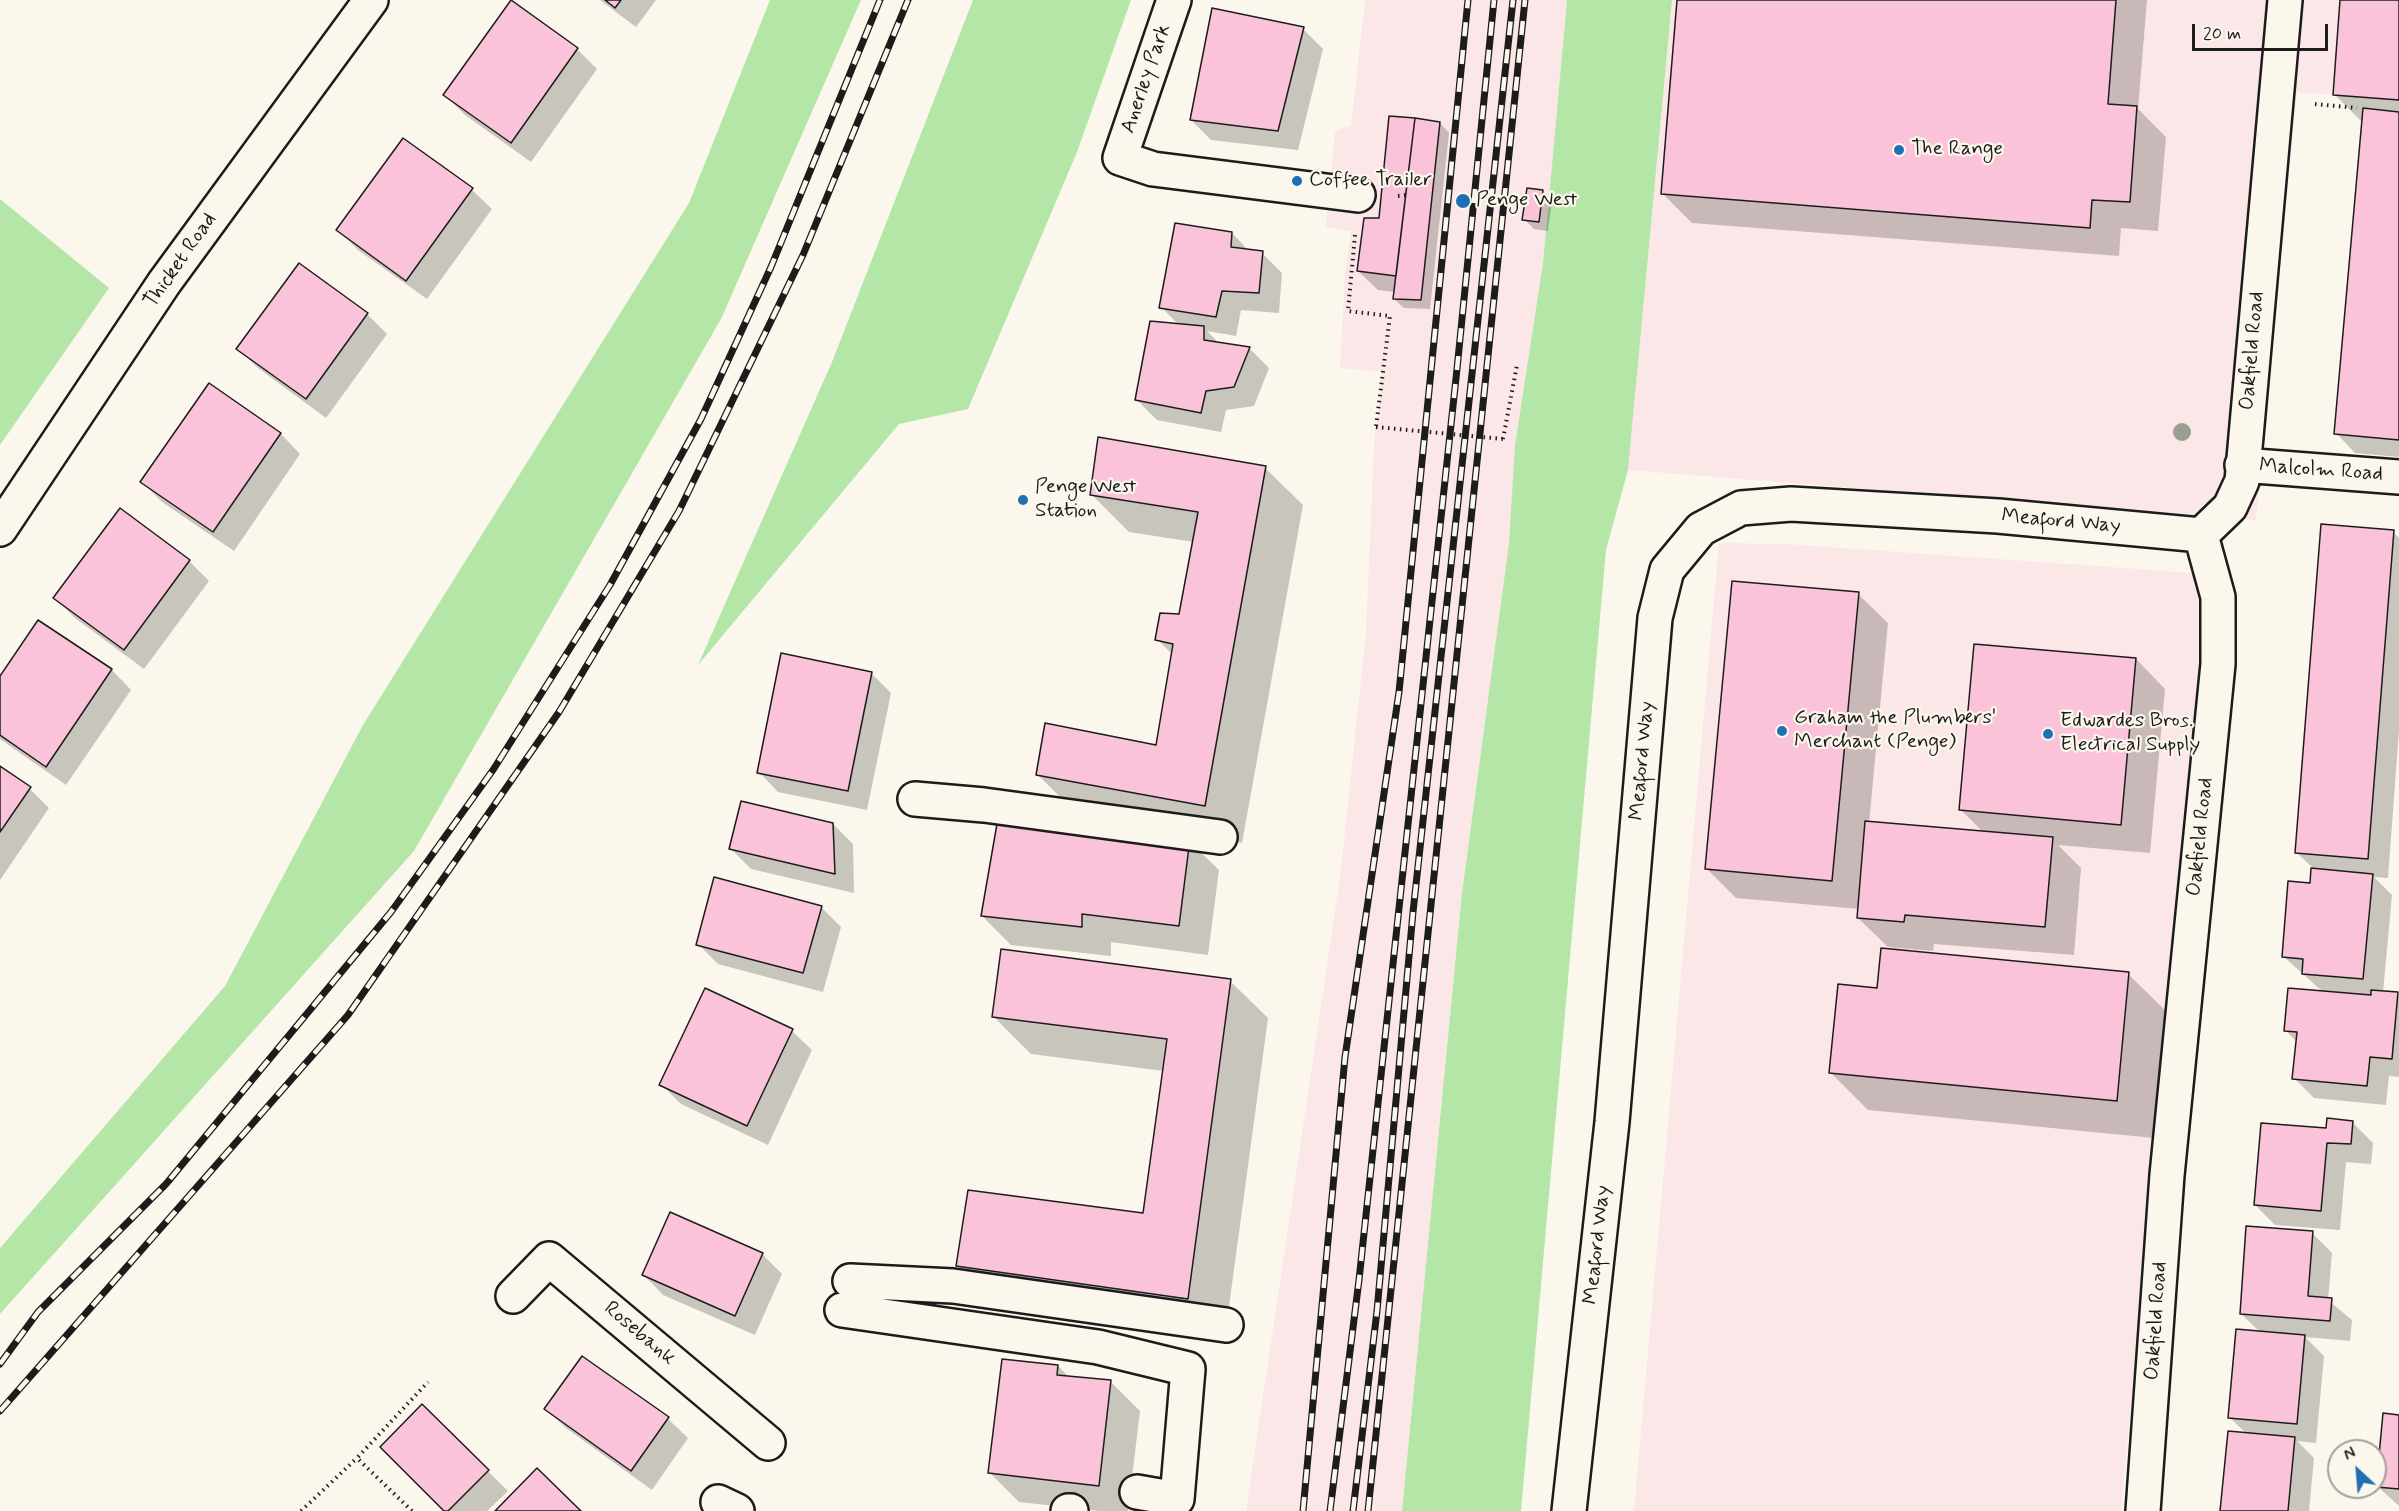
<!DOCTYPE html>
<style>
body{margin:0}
#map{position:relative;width:2399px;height:1511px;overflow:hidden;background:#fbf7ec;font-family:Mynerve,sans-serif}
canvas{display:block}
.north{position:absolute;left:2327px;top:1439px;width:60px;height:60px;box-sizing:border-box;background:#fbf7ec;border:2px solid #a29f99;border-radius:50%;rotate:334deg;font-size:16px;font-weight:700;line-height:24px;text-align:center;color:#1c1c1c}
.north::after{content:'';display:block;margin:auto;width:21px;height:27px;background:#1f6fb2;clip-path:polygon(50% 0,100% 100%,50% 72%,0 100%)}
.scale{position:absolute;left:2192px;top:24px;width:136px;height:27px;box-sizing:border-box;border:3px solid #1c1c1c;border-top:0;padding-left:8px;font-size:18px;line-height:21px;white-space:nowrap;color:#1c1c1c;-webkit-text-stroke:4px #fbf7ec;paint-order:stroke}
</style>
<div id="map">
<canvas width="2399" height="1511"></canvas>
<div class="north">N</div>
<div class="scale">20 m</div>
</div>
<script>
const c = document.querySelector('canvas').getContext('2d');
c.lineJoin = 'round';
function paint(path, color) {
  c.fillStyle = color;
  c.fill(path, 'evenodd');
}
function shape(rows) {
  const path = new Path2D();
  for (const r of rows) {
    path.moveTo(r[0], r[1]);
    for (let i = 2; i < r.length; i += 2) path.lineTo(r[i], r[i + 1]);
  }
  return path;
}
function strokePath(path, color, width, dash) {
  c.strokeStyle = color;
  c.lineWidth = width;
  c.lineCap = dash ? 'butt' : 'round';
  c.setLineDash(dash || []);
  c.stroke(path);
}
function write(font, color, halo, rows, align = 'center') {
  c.font = font + ' Mynerve,sans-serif';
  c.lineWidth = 4.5;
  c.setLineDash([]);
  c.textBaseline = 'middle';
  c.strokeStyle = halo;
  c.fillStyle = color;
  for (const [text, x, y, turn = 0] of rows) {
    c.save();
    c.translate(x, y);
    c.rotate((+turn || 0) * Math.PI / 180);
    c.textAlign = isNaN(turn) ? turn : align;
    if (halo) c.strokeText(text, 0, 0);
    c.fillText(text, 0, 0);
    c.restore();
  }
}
paint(shape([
 [1365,0,1567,0,1543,263,1515,445,1509,543,1462,893,1402,1511,1246,1511,1340,878,1366,633,1374,446,1382,372,1340,368,1345,274,1351,231,1326,227,1335,131,1351,125],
 [1672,0,2399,0,2399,100,2297,92,2256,520,1628,470],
 [1719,543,1787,544,2208,574,2121,1511,1634,1511]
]), '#fbe7e7');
paint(shape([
 [770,0,861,0,721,319,414,851,0,1314,0,1248,225,986,363,725,689,203],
 [973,0,1131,0,1077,152,968,409,899,424,698,665,832,362],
 [1567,0,1672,0,1628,470,1606,550,1521,1511,1402,1511,1462,893,1509,543,1515,445,1543,263],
 [0,199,109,288,0,445]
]), '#b4e7a7');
paint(shape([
 [600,0,656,0,636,27],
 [1678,0,2147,0,2138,109,2166,137,2158,231,2121,228,2119,256,1692,223,1663,194],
 [2342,0,2399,0,2399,457,2355,453,2336,433,2363,123,2335,95],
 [511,2,577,49,597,69,531,162,465,115,445,95],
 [1303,29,1323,49,1298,150,1211,140,1191,120],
 [1440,123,1449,133,1430,309,1404,308,1394,299,1395,292,1378,290,1358,271,1380,219],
 [404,140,472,190,492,209,427,299,358,250,338,230],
 [1542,191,1552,201,1548,231,1534,229,1524,219],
 [1232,233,1249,251,1262,253,1282,273,1279,313,1241,310,1236,336,1207,331,1219,343,1249,348,1269,368,1254,406,1226,410,1221,432,1157,420,1137,400,1179,325,1161,307],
 [299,265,367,314,387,334,326,418,258,368,238,349],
 [209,385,281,434,300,454,234,551,162,502,142,482],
 [1265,468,1303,505,1242,843,1075,812,1038,775,1157,746,1173,655,1157,639,1180,615,1194,542,1129,532,1091,494],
 [2393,532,2399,538,2399,731,2388,878,2374,877,2392,895,2383,992,2399,995,2399,1077,2389,1076,2386,1105,2314,1098,2294,1078,2297,1042,2285,1030,2323,992,2284,957,2311,885,2313,868,2297,853],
 [189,561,209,581,144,669,75,618,55,598],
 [1858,594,1888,623,1869,823,1984,833,1960,809,2136,659,2165,689,2150,853,2058,845,2081,868,2074,955,1934,944,1933,951,1888,947,1858,918,1859,909,1736,898,1707,869],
 [38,622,112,670,131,690,66,785,0,739,0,679],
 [871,673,891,693,867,810,778,792,759,772],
 [0,768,30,789,49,808,0,880],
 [833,824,853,844,854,893,751,869,731,849],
 [1189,841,1219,870,1208,955,1111,942,1111,956,1011,945,982,916],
 [821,907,841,927,823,992,718,964,698,944],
 [2128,974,2166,1011,2154,1138,1868,1110,1831,1073],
 [1230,981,1268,1018,1225,1336,996,1303,958,1265,1145,1215,1164,1071,1031,1054,993,1016],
 [705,990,792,1031,812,1050,768,1145,681,1104,661,1084],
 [2353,1123,2373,1143,2371,1164,2346,1162,2340,1230,2275,1225,2255,1205,2328,1130],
 [2312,1233,2332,1253,2328,1300,2352,1320,2350,1341,2305,1337,2324,1356,2316,1443,2297,1441,2314,1458,2309,1511,2222,1511,2247,1434,2229,1417,2260,1332,2241,1314],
 [762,1254,782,1274,755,1335,663,1295,644,1275],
 [582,1358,668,1419,688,1438,652,1490,566,1428,546,1409],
 [1058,1366,1069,1377,1111,1382,1140,1411,1128,1511,1099,1511,1019,1502,990,1473],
 [422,1406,508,1491,487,1511,446,1511],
 [2399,1416,2399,1506,2377,1486]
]), '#0003');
const building = shape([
 [511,0,578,48,511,143,443,95,511,0],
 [605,0,621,0,615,8,605,0],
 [1677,0,2116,0,2108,104,2137,106,2130,202,2092,200,2090,228,1661,194,1677,0],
 [2340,0,2399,0,2399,100,2333,95,2340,0],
 [1212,8,1304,27,1278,131,1190,120,1212,8],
 [2363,108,2399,112,2399,440,2334,434,2363,108],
 [1389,116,1415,118,1396,276,1357,271,1364,218,1379,218,1389,116],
 [1415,118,1440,122,1421,300,1393,299,1415,118],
 [403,138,473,188,406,281,336,230,403,138],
 [1527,188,1543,190,1539,222,1522,220,1527,188],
 [1175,223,1232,232,1231,247,1263,251,1259,293,1222,291,1216,317,1159,308,1175,223],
 [299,263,368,313,306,399,236,349,299,263],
 [1150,321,1204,326,1204,340,1250,347,1234,387,1206,391,1201,413,1135,400,1150,321],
 [209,383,281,433,213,532,140,482,209,383],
 [1098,437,1266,466,1205,806,1036,775,1045,723,1156,745,1173,644,1155,640,1160,613,1179,614,1198,512,1090,495,1098,437],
 [120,508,190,560,124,650,53,598,120,508],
 [2321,524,2394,530,2368,859,2295,853,2321,524],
 [1732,581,1859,592,1832,881,1705,869,1732,581],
 [38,620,112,669,46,767,0,735,0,676,38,620],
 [1974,644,2136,658,2121,825,1959,810,1974,644],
 [781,653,872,672,848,791,757,773,781,653],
 [0,766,31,787,0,832,0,766],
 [741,801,833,823,835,874,729,849,741,801],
 [998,818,1190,839,1179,926,1082,914,1082,927,981,916,998,818],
 [1865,821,2053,837,2045,927,1905,915,1904,922,1857,918,1865,821],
 [2311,868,2373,874,2363,979,2302,974,2303,959,2282,957,2288,881,2310,883,2311,868],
 [714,877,822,906,803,973,696,945,714,877],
 [1881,948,2129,972,2117,1101,1829,1073,1838,984,1877,988,1881,948],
 [1001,949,1231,979,1188,1299,956,1266,968,1190,1143,1213,1167,1039,992,1017,1001,949],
 [705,988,793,1029,747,1126,659,1085,705,988],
 [2288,988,2371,995,2371,990,2398,992,2392,1059,2370,1057,2367,1086,2292,1079,2297,1032,2284,1031,2288,988],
 [2327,1118,2353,1121,2351,1144,2327,1143,2321,1211,2254,1205,2261,1123,2326,1128,2327,1118],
 [670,1212,763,1253,735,1316,642,1275,670,1212],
 [2246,1226,2313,1231,2308,1296,2332,1298,2330,1321,2240,1314,2246,1226],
 [2236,1329,2305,1335,2297,1424,2228,1418,2236,1329],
 [582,1356,669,1417,631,1471,544,1409,582,1356],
 [1002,1359,1058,1365,1057,1375,1111,1380,1099,1486,988,1473,1002,1359],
 [422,1404,489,1470,448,1511,444,1511,380,1447,422,1404],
 [2383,1413,2399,1415,2399,1489,2376,1487,2383,1413],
 [2228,1431,2295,1437,2288,1511,2220,1511,2228,1431],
 [537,1468,581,1511,495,1511,537,1468]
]);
paint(building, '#fac3da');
strokePath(building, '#1c1c1c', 1.5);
const minor = shape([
 [1174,0,1120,158,1153,169,1358,195],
 [2242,465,2399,477],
 [0,529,164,283,371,0],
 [915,799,984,805,1220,837],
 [850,1281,953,1286,1226,1325],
 [513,1296,549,1259,768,1443],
 [842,1310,1098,1347,1188,1369,1177,1499,1137,1492],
 [718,1502,737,1511],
 [1068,1511,1071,1511],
 [1569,1511,1612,1122,1655,618,1667,570,1701,529,1741,508,1791,504,1998,516,2201,535],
 [2143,1511,2167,1175,2218,664,2218,597,2201,535,2230,507,2242,481,2285,0]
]);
strokePath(minor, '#1c1c1c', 38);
strokePath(shape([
 [2315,104,2357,108],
 [1398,196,1407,195],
 [1355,235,1348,311,1390,316,1376,427],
 [1503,439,1517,365],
 [301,1511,357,1458],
 [412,1511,357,1458,428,1382]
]), '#1c1c1c', 4, [1.5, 4.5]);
strokePath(minor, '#fbf7ec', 33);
const rail = shape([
 [0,1364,38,1312,166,1184,391,912,493,770,610,585,701,419,771,267,880,0],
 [0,1411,348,1015,559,712,679,511,803,255,908,0],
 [1303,1511,1345,1057,1399,692,1468,0],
 [1330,1511,1359,1280,1457,369,1494,0],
 [1353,1511,1377,1311,1413,912,1513,0],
 [1368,1511,1525,0]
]);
strokePath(rail, '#1c1c1c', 7);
strokePath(rail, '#fbf7ec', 4.5, [14]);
strokePath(shape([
 [1376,427,1503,439]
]), '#1c1c1c', 4, [1.5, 4.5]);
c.fillStyle = '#9aa091';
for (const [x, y] of [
 [2182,432]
]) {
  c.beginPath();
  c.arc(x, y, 9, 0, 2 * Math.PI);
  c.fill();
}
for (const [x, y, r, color] of [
 [1899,150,6,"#1f6fb2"],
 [1297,181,6,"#1f6fb2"],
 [1463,201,8,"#1f6fb2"],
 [1023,500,6,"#1f6fb2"],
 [1782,731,6,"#1f6fb2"],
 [2048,734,6,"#1f6fb2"]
]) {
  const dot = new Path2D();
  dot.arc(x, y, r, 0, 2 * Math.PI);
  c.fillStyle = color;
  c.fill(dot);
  strokePath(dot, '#fbf7ec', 2);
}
write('21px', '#1c1c1c', '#fbf7ec', [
 ["Anerley Park",1147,79,-71],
 ["Thicket Road",181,261,-55],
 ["Oakfield Road",2253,351,-85],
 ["Malcolm Road",2321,471,4],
 ["Meaford Way",2061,522,5],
 ["Meaford Way",1643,761,-85],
 ["Oakfield Road",2201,837,-84],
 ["Meaford Way",1598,1245,-84],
 ["Oakfield Road",2157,1321,-86],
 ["Rosebank",639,1334,40]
]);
write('21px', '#1c1c1c', '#fbf7ec', [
 ["The Range",1911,150],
 ["Coffee Trailer",1309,181],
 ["Penge West",1476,201],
 ["Penge West",1035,488],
 ["Station",1035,512],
 ["Graham the Plumbers'",1794,719],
 ["Merchant (Penge)",1794,743],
 ["Edwardes Bros.",2060,722],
 ["Electrical Supply",2060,746]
], 'left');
</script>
